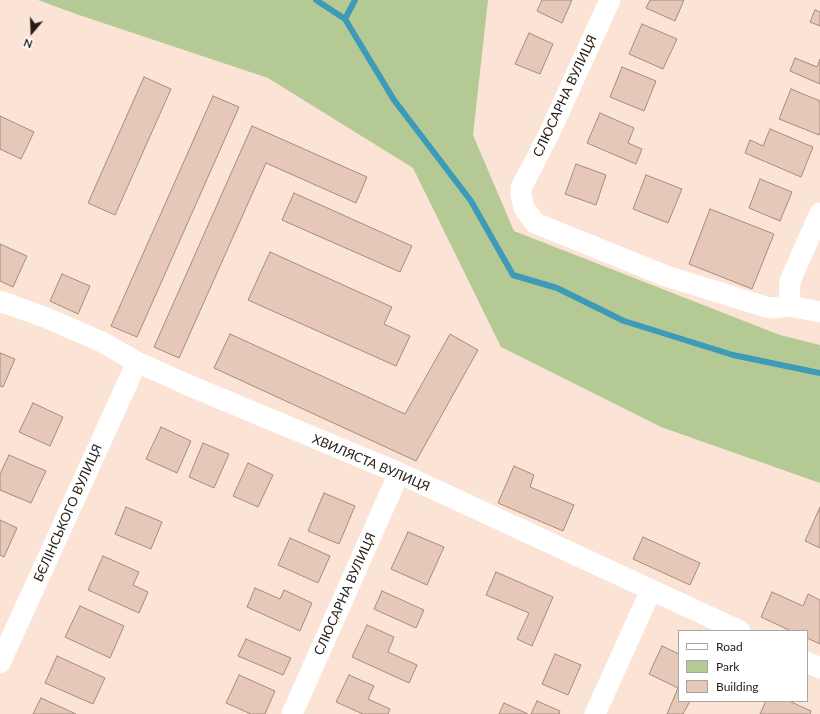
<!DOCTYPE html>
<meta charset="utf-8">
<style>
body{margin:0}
#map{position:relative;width:820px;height:714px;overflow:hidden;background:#fbe4d6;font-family:Lato,sans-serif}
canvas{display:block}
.legend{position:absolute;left:678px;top:630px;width:130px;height:72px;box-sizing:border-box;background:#fff;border:1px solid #a9a5a2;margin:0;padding:5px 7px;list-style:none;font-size:12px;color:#271d16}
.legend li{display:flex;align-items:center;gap:8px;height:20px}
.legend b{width:20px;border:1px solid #a9a5a2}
.north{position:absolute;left:12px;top:12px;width:40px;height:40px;-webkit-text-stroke:3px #fff;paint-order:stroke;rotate:199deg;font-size:11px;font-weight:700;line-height:16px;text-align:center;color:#271d16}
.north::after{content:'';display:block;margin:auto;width:14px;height:18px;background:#271d16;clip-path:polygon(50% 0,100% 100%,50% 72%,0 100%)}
</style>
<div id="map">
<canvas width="820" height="714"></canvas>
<ul class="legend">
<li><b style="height:5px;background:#fff"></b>Road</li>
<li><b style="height:11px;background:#b5c995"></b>Park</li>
<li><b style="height:11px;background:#e5c8b7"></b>Building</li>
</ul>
<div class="north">N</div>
</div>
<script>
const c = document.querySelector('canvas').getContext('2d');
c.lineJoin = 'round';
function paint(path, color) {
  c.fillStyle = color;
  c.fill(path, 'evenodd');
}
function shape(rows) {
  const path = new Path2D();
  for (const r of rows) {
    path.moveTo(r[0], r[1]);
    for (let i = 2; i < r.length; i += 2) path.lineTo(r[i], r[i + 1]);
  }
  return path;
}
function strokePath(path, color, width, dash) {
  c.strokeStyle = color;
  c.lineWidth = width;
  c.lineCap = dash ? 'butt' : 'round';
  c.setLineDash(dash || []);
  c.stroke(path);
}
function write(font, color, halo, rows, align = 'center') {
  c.font = font + ' Lato,sans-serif';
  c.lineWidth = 3;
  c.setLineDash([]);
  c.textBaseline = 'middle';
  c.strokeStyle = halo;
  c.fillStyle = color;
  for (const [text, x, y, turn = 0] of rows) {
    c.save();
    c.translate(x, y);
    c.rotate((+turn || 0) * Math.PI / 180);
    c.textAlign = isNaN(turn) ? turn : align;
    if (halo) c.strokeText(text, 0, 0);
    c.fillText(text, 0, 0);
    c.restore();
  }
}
paint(shape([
 [38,0,488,0,473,135,514,231,780,335,820,345,820,483,661,427,501,347,413,168,268,78,76,14]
]), '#b5c995');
strokePath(shape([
 [316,0,345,19,394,100,471,201,513,275,557,288,624,321,733,355,820,373],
 [345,19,355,0]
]), '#3e9bb8', 6);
const building = shape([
 [542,0,572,0,562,23,537,11,542,0],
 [650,0,684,0,675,21,646,8,650,0],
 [815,10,820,12,820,26,810,22,815,10],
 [642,24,677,39,663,69,629,54,642,24],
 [529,33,553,44,540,74,515,64,529,33],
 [795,58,817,67,820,59,820,84,790,71,795,58],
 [622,67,656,81,644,111,610,97,622,67],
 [144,77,171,89,115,215,88,203,144,77],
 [791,89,820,101,820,132,819,135,779,119,791,89],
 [213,96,239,107,137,337,111,326,213,96],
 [600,113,634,128,628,143,642,149,636,164,587,143,600,113],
 [0,116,34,132,21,159,0,149,0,116],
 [252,126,367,177,356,203,266,163,179,358,154,347,252,126],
 [770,129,813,147,801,177,745,153,750,140,763,146,770,129],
 [576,164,606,175,596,205,565,194,576,164],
 [646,175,682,189,668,223,633,209,646,175],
 [760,179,792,192,780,221,749,208,760,179],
 [294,193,412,246,400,272,282,220,294,193],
 [710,209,774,234,752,289,689,264,710,209],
 [0,244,27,256,13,287,0,281,0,244],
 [270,252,392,307,384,324,410,336,396,366,248,300,270,252],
 [62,274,90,286,78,314,50,301,62,274],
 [230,334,405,414,450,334,478,350,416,461,214,368,230,334],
 [0,353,15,359,3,387,0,386,0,353],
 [33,403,63,417,50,446,19,432,33,403],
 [161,427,191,441,177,473,146,459,161,427],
 [203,443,229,454,214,488,189,477,203,443],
 [9,455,46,471,31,503,0,490,0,474,9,455],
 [248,463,273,475,258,507,233,496,248,463],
 [514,466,534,475,530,487,574,505,563,531,498,503,514,466],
 [324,493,355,506,339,544,308,531,324,493],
 [126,507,162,522,151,549,115,534,126,507],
 [820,507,820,548,805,541,820,507],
 [0,520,17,528,4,557,0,555,0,520],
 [408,532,444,547,427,585,391,569,408,532],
 [643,537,700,563,690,585,633,559,643,537],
 [290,538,330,556,318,583,278,565,290,538],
 [103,556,139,572,133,585,148,592,139,613,88,590,103,556],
 [496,572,553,597,532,646,517,639,529,613,486,595,496,572],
 [255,588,280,599,284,590,312,603,300,631,247,607,255,588],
 [382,591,424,610,416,628,374,609,382,591],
 [772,592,803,606,808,594,820,600,820,644,807,638,807,631,791,631,761,617,772,592],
 [80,606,124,626,110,658,65,637,80,606],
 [367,625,394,637,388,652,417,665,409,683,352,657,367,625],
 [246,639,291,658,283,675,238,656,246,639],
 [662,646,679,654,679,701,690,701,683,714,667,714,678,688,649,674,662,646],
 [555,654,581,665,568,695,542,684,555,654],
 [57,656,105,678,93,704,45,683,57,656],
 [239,675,275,691,265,714,251,714,226,703,239,675],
 [349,675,374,686,368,699,390,709,388,714,363,714,336,702,349,675],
 [41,698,76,714,33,714,41,698],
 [537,701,560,711,559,714,531,714,537,701],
 [766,701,789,701,811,711,810,714,760,714,766,701],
 [504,703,528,714,499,714,504,703]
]);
paint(building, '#e5c8b7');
strokePath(building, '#a68b7b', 1);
strokePath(shape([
 [610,0,549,134,521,188,521,195,524,208,535,223,666,276,766,307,772,308,789,306,820,312],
 [0,301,47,318,102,342,137,362,188,385,399,473,740,631],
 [789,306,790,281,820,213],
 [807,662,820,668],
 [0,663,137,362],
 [292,714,399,473],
 [595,714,651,590]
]), '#fff', 21);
write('13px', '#271d16', '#fff', [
 ["СЛЮСАРНА ВУЛИЦЯ",565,96,-65],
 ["ХВИЛЯСТА ВУЛИЦЯ",371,463,23],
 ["БЄЛІНСЬКОГО ВУЛИЦЯ",68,513,-66],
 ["СЛЮСАРНА ВУЛИЦЯ",345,594,-66]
]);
</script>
